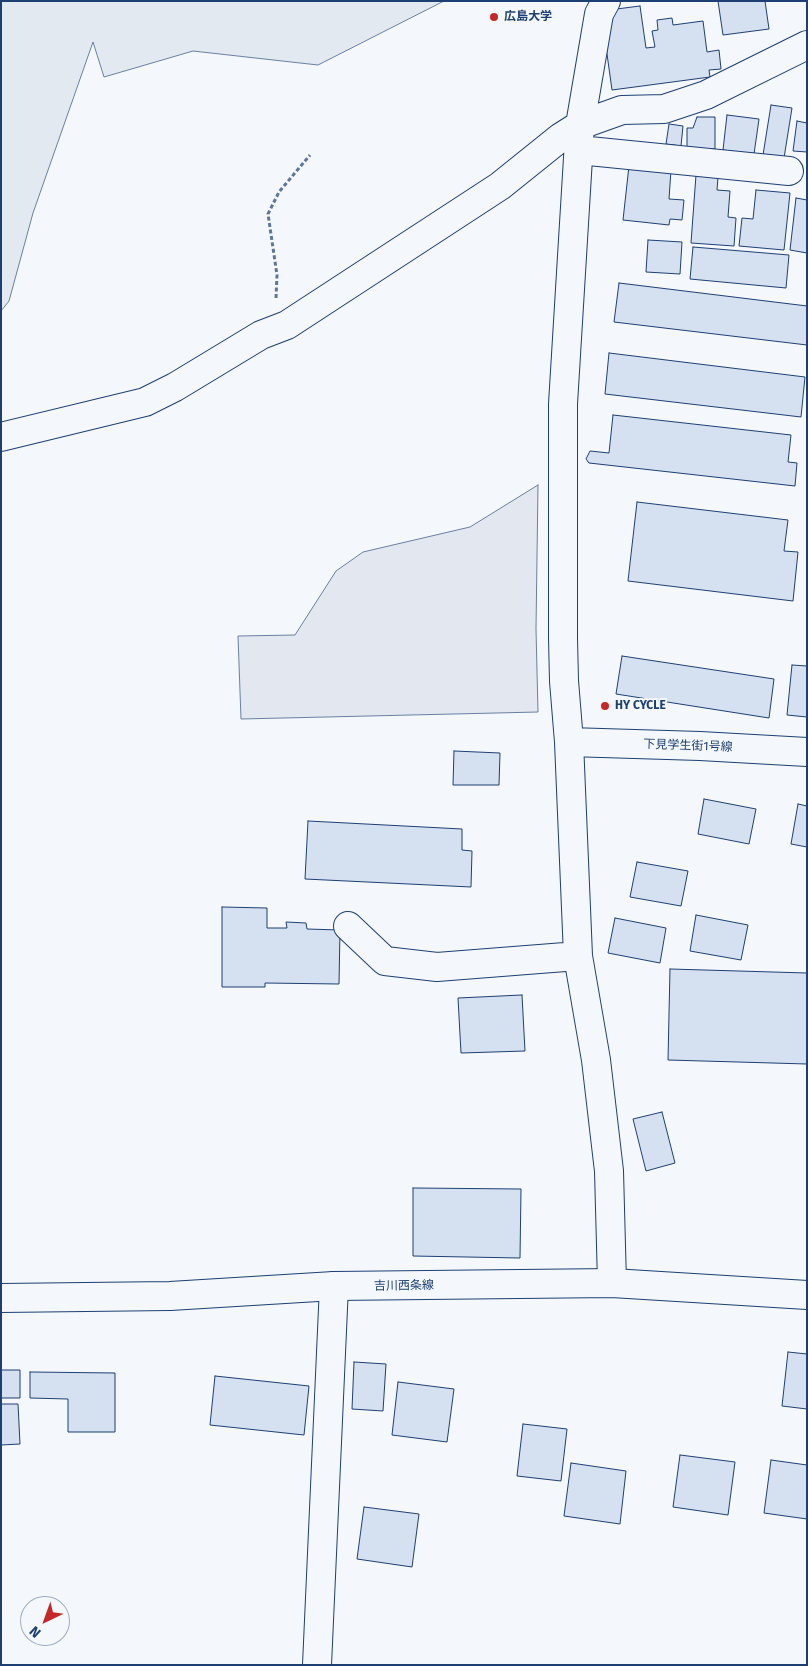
<!DOCTYPE html>
<meta charset="utf-8">
<style>
body{margin:0}
#map{position:relative;width:808px;height:1666px;overflow:hidden;background:#f4f7fb;font-family:"Fira Sans",sans-serif}
canvas{display:block}
.frame{position:absolute;inset:0;border:2px solid #1d3f73;pointer-events:none}
.north{position:absolute;left:20px;top:1596px;width:50px;height:50px;box-sizing:border-box;background:#f4f7fb;border:1px solid #9eadc5;border-radius:50%;rotate:222deg;font-size:14px;font-weight:700;line-height:20px;text-align:center;color:#1d3f73}
.north::after{content:'';display:block;margin:auto;width:18px;height:22px;background:#c62828;clip-path:polygon(50% 0,100% 100%,50% 72%,0 100%)}
</style>
<div id="map">
<canvas width="808" height="1666"></canvas>
<div class="frame"></div>
<div class="north">N</div>
</div>
<script>
const c = document.querySelector('canvas').getContext('2d');
c.lineJoin = 'round';
function paint(path, color) {
  c.fillStyle = color;
  c.fill(path, 'evenodd');
}
function shape(rows) {
  const path = new Path2D();
  for (const r of rows) {
    path.moveTo(r[0], r[1]);
    for (let i = 2; i < r.length; i += 2) path.lineTo(r[i], r[i + 1]);
  }
  return path;
}
function strokePath(path, color, width, dash) {
  c.strokeStyle = color;
  c.lineWidth = width;
  c.lineCap = dash ? 'butt' : 'round';
  c.setLineDash(dash || []);
  c.stroke(path);
}
function write(font, color, halo, rows, align = 'center') {
  c.font = font + ' "Fira Sans","Noto Sans JP",sans-serif';
  c.lineWidth = 4;
  c.setLineDash([]);
  c.textBaseline = 'middle';
  c.strokeStyle = halo;
  c.fillStyle = color;
  for (const [text, x, y, turn = 0] of rows) {
    c.save();
    c.translate(x, y);
    c.rotate((+turn || 0) * Math.PI / 180);
    c.textAlign = isNaN(turn) ? turn : align;
    if (halo) c.strokeText(text, 0, 0);
    c.fillText(text, 0, 0);
    c.restore();
  }
}
const green = shape([
 [1,1,444,1,318,65,193,51,104,77,93,42,33,213,9,301,1,311,1,1]
]);
paint(green, '#e3e9f0');
strokePath(green, '#687fa3', 1);
const parking = shape([
 [538,485,536,629,538,712,241,719,238,636,295,635,336,571,363,552,470,527,538,485]
]);
paint(parking, '#e3e8f0');
strokePath(parking, '#687fa3', 1);
const building = shape([
 [718,1,765,1,769,29,723,35,718,1],
 [640,6,646,48,655,47,652,31,658,30,657,20,672,18,673,25,703,21,707,52,719,50,721,69,709,70,710,77,612,90,601,11,640,6],
 [771,105,792,108,784,158,763,155,771,105],
 [727,115,759,119,754,154,723,150,727,115],
 [697,117,715,117,715,149,687,148,687,128,693,128,697,117],
 [797,121,807,123,807,152,793,151,797,121],
 [669,124,683,126,681,146,666,144,669,124],
 [629,166,671,170,669,199,684,200,682,220,670,219,669,225,623,220,629,166],
 [696,175,718,177,717,190,730,191,728,217,736,218,734,246,691,243,696,175],
 [756,190,790,193,784,250,739,246,742,218,753,219,756,190],
 [796,198,807,200,807,253,790,250,796,198],
 [648,240,682,242,680,274,646,272,648,240],
 [693,247,789,255,786,288,690,279,693,247],
 [619,283,807,306,807,345,614,322,619,283],
 [609,353,805,377,801,417,605,394,609,353],
 [613,415,791,435,788,462,797,463,795,486,589,463,586,459,590,451,609,453,613,415],
 [637,502,788,520,784,551,798,552,793,601,628,581,637,502],
 [622,656,774,679,769,718,616,694,622,656],
 [792,665,807,666,807,717,787,715,792,665],
 [454,751,500,753,499,785,453,785,454,751],
 [704,799,756,809,749,844,698,834,704,799],
 [798,804,807,806,807,847,791,844,798,804],
 [308,821,462,829,462,850,472,851,471,887,305,879,308,821],
 [637,862,688,871,681,906,630,897,637,862],
 [222,907,267,908,267,928,287,928,286,922,306,923,307,929,340,930,339,984,265,983,265,987,222,987,222,907],
 [696,915,748,925,741,960,690,951,696,915],
 [615,918,666,928,660,963,608,953,615,918],
 [670,969,807,973,807,1064,668,1060,670,969],
 [522,995,525,1051,461,1053,458,998,522,995],
 [662,1112,675,1163,646,1171,633,1119,662,1112],
 [413,1188,521,1189,520,1258,413,1256,413,1188],
 [788,1352,807,1354,807,1409,782,1406,788,1352],
 [354,1362,386,1364,383,1411,352,1409,354,1362],
 [1,1370,20,1370,20,1398,1,1398,1,1370],
 [30,1372,115,1373,115,1432,68,1432,68,1399,30,1398,30,1372],
 [215,1376,309,1386,304,1435,210,1425,215,1376],
 [398,1382,454,1389,447,1442,392,1435,398,1382],
 [1,1404,18,1404,20,1444,1,1445,1,1404],
 [523,1424,567,1429,561,1481,517,1476,523,1424],
 [680,1455,735,1462,728,1515,673,1507,680,1455],
 [771,1460,807,1465,807,1519,764,1513,771,1460],
 [571,1463,626,1471,620,1524,564,1516,571,1463],
 [364,1507,419,1514,412,1567,357,1559,364,1507]
]);
paint(building, '#d5e0f0');
strokePath(building, '#1d3f73', 1);
const minor = shape([
 [606,1,599,14,580,125,563,404,563,638,564,681,569,742,578,956,596,1060,609,1171,612,1283],
 [579,150,789,171],
 [1,437,145,402,175,387,261,335,287,325,500,186,561,137,580,125,622,110,664,109,706,95,807,45],
 [569,742,700,746,807,752],
 [348,926,385,961,437,967,578,956],
 [317,1665,334,1286]
]);
const major = shape([
 [1,1298,170,1296,334,1286,612,1283,807,1295]
]);
strokePath(minor, '#1d3f73', 30);
strokePath(major, '#1d3f73', 30);
strokePath(shape([
 [276,298,277,275,268,214,279,192,310,155]
]), '#5e769c', 3, [4, 2.5]);
strokePath(minor, '#f4f7fb', 28);
strokePath(major, '#f4f7fb', 28);
for (const [x, y, r, color] of [
 [494,17,5,"#c62828"],
 [605,706,5,"#c62828"]
]) {
  const dot = new Path2D();
  dot.arc(x, y, r, 0, 2 * Math.PI);
  c.fillStyle = color;
  c.fill(dot);
  strokePath(dot, '#f4f7fb', 2);
}
write('bold 12px', '#1d3f73', '#f4f7fb', [
 ["広島大学",504,17],
 ["HY CYCLE",615,706]
], 'left');
write('12px', '#1d3f73', '#f4f7fb', [
 ["下見学生街1号線",688,746,2],
 ["吉川西条線",404,1286,-1]
]);
</script>
